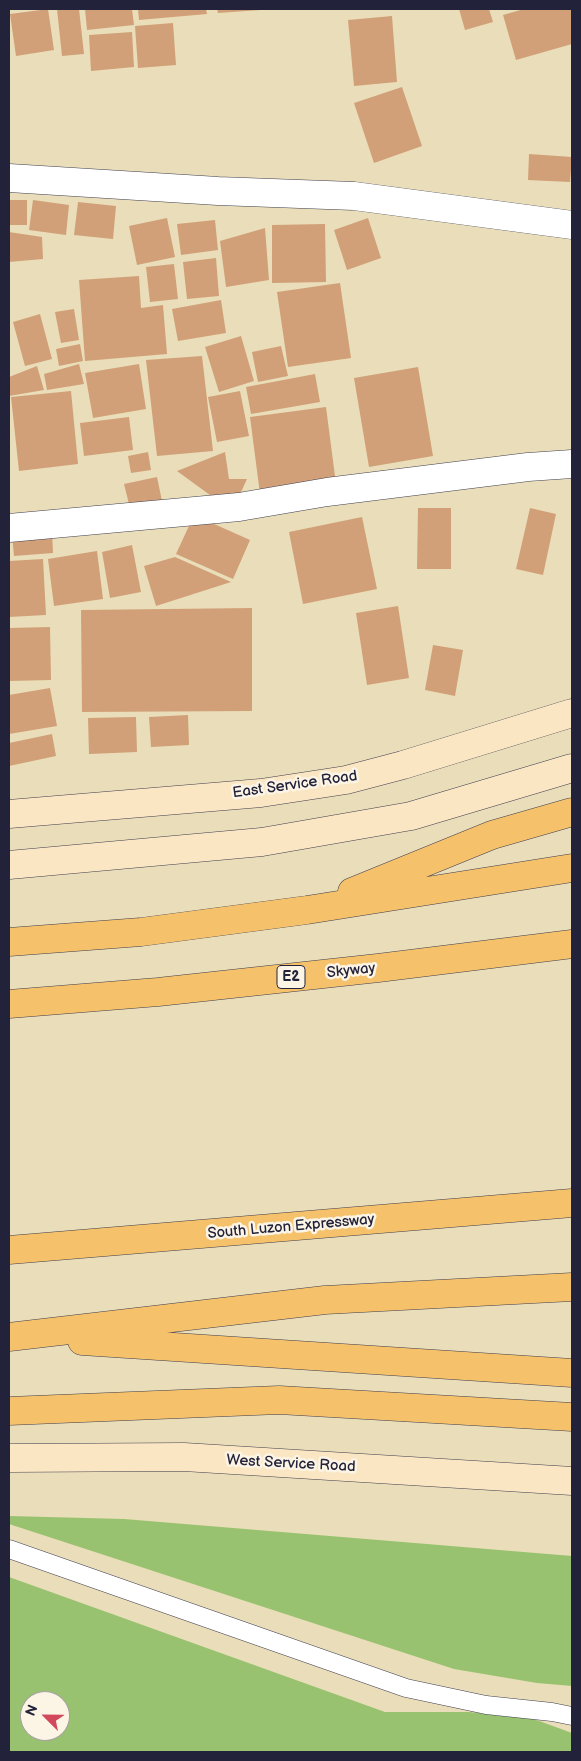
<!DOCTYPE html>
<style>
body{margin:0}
#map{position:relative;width:581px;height:1761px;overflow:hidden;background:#e9deb9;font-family:"Balsamiq Sans",sans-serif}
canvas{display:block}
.frame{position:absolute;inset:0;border:10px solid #22223b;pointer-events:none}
.north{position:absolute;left:20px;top:1691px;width:50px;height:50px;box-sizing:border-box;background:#fcf5e5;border:1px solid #a5a1a1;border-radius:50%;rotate:293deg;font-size:14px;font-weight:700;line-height:20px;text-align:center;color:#22223b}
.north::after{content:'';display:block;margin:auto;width:18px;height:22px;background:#d1495b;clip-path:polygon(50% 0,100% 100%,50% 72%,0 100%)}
</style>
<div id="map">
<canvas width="581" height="1761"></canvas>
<div class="frame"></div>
<div class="north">N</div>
</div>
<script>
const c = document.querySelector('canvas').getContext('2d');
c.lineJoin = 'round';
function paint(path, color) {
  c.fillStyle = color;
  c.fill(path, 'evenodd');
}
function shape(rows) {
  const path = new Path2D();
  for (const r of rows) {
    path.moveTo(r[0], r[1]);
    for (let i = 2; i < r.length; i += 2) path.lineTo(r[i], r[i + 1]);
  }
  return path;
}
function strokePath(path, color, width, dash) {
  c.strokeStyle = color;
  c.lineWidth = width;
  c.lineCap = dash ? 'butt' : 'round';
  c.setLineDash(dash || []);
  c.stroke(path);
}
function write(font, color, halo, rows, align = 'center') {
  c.font = font + ' "Balsamiq Sans",sans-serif';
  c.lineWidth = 5;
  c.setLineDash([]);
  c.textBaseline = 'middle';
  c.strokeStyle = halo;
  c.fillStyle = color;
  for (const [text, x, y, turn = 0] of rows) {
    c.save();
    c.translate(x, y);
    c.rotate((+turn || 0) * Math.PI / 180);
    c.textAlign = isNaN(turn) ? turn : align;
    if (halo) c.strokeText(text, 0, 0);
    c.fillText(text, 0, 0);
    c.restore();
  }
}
paint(shape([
 [9,1516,124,1519,572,1556,572,1686,537,1683,454,1669,9,1524],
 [9,1577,385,1712,469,1712,531,1718,572,1733,572,1752,9,1752],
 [30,1701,60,1701,60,1731,30,1731]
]), '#98c26f');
paint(shape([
 [48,9,54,50,16,56,10,14],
 [57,9,79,9,84,54,62,56],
 [85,9,132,9,134,25,87,30],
 [138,9,206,9,207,14,139,20],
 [217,9,261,9,261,10,218,13],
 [459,9,489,9,493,22,465,30],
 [524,9,572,9,572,44,516,60,503,15],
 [392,16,397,82,354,86,348,20],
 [173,23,176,65,138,68,135,26],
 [132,32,134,67,91,71,89,35],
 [402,87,422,146,374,163,354,103],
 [529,154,572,157,570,182,528,180],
 [9,200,27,200,27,225,9,225],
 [33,200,69,205,66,235,29,230],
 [78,202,116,206,113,239,74,235],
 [167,218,175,257,137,265,129,226],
 [368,218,381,258,347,270,334,230],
 [215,220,218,250,181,255,177,224],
 [325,224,326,282,272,283,272,225],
 [265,228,269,280,226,287,220,241],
 [9,232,42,237,43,259,9,262],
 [216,258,219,296,187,299,183,262],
 [174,264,178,299,150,302,146,267],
 [139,276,141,308,163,305,167,354,85,361,79,280],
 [340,283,351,358,288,367,277,292],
 [221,300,226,333,178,341,172,309],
 [74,309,79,340,61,343,55,312],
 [40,314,52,359,25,366,13,322],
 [241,336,254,381,219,392,205,347],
 [80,344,83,361,59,366,56,349],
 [281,346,288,376,258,382,252,352],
 [202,356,213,451,157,456,146,360],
 [79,364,84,384,47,390,44,374],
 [139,364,146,409,93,418,85,373],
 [37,366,44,390,9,396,9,377],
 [418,367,433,456,369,467,354,378],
 [315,374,320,402,251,414,246,387],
 [71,391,78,464,19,471,11,397],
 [240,391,249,436,217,442,208,397],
 [326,407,336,484,260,494,250,417],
 [129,417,133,450,84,456,80,423],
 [148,452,151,470,131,473,128,456],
 [225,452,229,479,247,479,237,501,225,506,177,471],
 [157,477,162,501,130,508,124,484],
 [418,508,451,508,451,569,417,569],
 [530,508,556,514,543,575,516,569],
 [194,515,250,540,233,579,176,554],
 [362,517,377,589,303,604,289,532],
 [52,532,53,553,14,556,12,535],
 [132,545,141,592,110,598,102,552],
 [97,551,103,599,54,606,48,559],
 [175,557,231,582,156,606,144,566],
 [43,559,46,615,9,617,9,561],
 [398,606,409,678,367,685,356,613],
 [252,608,252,711,82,712,81,610],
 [50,627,51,680,9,681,9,628],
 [433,645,463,650,455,696,425,690],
 [50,688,57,726,9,734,9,695],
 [188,715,189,745,151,747,149,717],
 [136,717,137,752,89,754,88,718],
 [52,734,56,756,9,766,9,743]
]), '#d1a078');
const service = shape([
 [9,1549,406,1688,486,1705,552,1712,572,1716]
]);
const minor = shape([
 [9,178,218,191,354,196,572,225],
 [9,528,239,507,327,492,528,467,572,464]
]);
const secondary = shape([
 [9,814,261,793,346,780,403,765,572,713],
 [9,865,262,842,411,816,572,768],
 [9,1458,184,1457,572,1481]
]);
const motorway = shape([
 [352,892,492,835,572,812],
 [9,942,141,932,307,910,572,868],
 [9,1004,158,992,378,968,572,944],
 [9,1250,572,1203],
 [9,1337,325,1300,572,1287],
 [82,1341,572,1373],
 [9,1411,279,1400,572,1417]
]);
strokePath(service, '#403e4e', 19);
strokePath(minor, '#403e4e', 29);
strokePath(secondary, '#403e4e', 29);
strokePath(motorway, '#403e4e', 29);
strokePath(service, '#fff', 18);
strokePath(minor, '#fff', 28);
strokePath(secondary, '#fbe6c4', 28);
strokePath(motorway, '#f5c16b', 28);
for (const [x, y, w] of [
 [291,977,28]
]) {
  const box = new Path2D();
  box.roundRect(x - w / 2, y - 11.5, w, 23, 4);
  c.fillStyle = '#fcf5e5';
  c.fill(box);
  strokePath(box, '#22223b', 1);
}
write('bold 14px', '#22223b', null, [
 ["E2",291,977]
]);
write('15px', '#22223b', '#fcf5e5', [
 ["East Service Road",295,785,-8],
 ["Skyway",351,971,-6],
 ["South Luzon Expressway",291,1227,-5],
 ["West Service Road",291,1464,3]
]);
</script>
